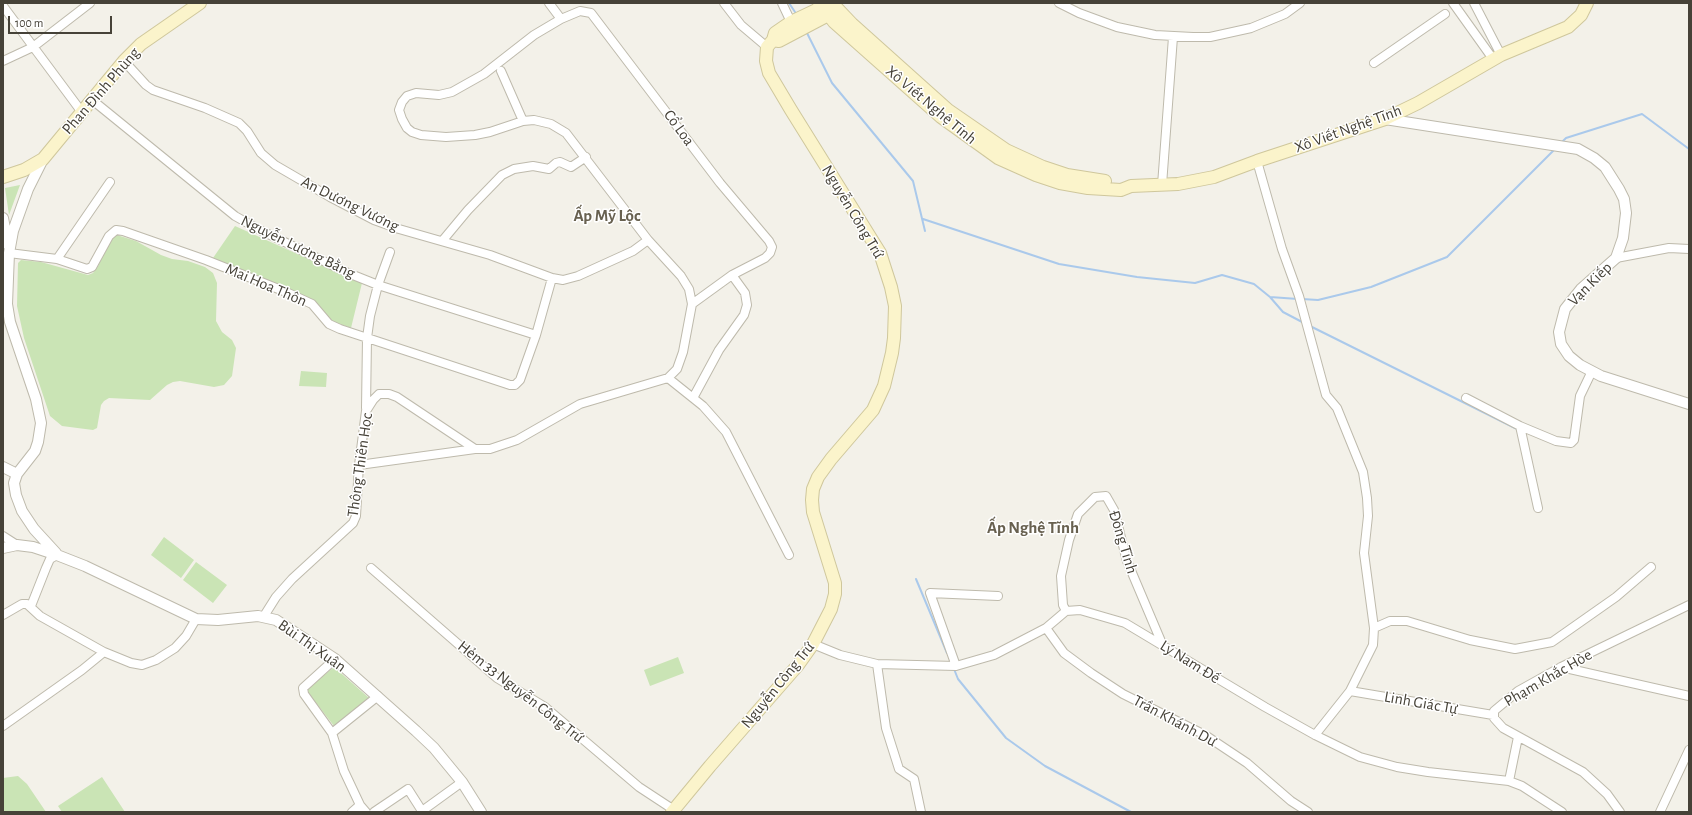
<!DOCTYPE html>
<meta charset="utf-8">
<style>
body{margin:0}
#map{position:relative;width:1692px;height:815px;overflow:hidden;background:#f3f1e9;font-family:"Alegreya Sans",sans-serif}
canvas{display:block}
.frame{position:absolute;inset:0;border:4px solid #464238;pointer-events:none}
.scale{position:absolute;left:8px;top:16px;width:104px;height:18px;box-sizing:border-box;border:2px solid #464238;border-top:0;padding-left:5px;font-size:12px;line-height:14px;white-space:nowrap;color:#464238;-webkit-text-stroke:3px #fff;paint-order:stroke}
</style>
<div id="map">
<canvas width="1692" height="815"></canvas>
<div class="frame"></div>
<div class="scale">100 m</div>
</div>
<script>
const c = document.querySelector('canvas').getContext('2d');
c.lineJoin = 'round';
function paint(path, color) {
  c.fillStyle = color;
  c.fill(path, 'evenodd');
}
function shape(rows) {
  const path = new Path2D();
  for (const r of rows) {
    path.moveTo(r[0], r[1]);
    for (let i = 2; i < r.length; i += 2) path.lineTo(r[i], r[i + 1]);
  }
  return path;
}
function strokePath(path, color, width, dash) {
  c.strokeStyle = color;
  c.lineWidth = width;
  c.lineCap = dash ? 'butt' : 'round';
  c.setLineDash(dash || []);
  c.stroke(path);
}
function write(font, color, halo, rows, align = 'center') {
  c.font = font + ' "Alegreya Sans",sans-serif';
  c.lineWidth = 3;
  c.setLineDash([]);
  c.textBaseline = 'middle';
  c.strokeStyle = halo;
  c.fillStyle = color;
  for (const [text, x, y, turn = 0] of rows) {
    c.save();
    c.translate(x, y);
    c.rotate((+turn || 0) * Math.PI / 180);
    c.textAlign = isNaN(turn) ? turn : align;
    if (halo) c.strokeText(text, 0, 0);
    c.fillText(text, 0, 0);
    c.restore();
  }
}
paint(shape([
 [20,185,9,215,5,188],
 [235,226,362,283,351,328,331,321,314,300,213,258],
 [117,235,136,241,161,255,172,259,188,261,205,267,213,273,217,283,216,321,222,332,232,340,236,348,232,376,224,385,214,387,180,381,173,382,167,385,150,400,109,398,104,401,101,405,97,428,93,430,62,426,50,416,24,338,17,306,18,263,21,260,41,262,88,275,93,273,98,266,111,239],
 [301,371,327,373,326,387,299,386],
 [164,537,194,560,181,578,151,555],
 [196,562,227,585,213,603,183,580],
 [678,657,684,673,650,686,644,670],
 [334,667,369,698,334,726,306,690],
 [18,776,27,784,46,812,3,812,3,778],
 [102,777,125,812,62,812,58,806]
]), '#cae4b5');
strokePath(shape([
 [789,3,797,15],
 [806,31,832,83,913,181,925,231],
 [1562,142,1566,138,1642,114,1689,149],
 [923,219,1059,264,1137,277,1195,283,1222,275,1254,284,1270,297,1283,312,1304,323],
 [1270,297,1298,299],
 [1302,299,1318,300,1371,287,1447,257,1556,148],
 [1310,326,1519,430],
 [916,579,947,653],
 [954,669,958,679,1006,738,1045,766,1131,812]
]), '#aac9eb', 2);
const minor = shape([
 [549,3,561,19],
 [724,3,741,25,767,47],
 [782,3,791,22],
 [1059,3,1079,13,1117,27,1155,35,1193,37,1210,37,1251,28,1285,14,1300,3],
 [1453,3,1493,59],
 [1474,3,1501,55],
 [3,6,81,111],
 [3,61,33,47,90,3],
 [124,61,146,85,153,90,205,108,239,123,247,131,261,153,275,165,330,197,374,220,399,229,490,255,552,278,563,280,578,276,633,251,648,240],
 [1374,63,1445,14],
 [501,71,523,121],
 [91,99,235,216,260,230,348,273,378,285,536,335],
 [1257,161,1282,249,1299,296,1326,395,1337,408,1363,472,1367,498,1368,516,1364,553,1374,628,1373,645,1350,691,1315,735],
 [1162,185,1173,37],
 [443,240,468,210,502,175,514,169,533,166,549,169,556,163,560,162,571,167,586,157],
 [9,253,57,259,87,269,92,267,109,236,116,230,123,231,206,260,286,292,312,304,329,324,340,329,510,385,515,385,520,380,536,335,552,278],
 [1616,258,1669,248,1689,249],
 [57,259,110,182],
 [668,378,703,406,726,432,789,555],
 [693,398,719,350,744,315,747,305,745,293,732,275],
 [1466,398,1520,426,1556,441,1571,443,1574,440,1580,396,1592,371],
 [366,408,367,338,370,316,378,285,390,252],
 [1520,426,1538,508],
 [359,465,475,449],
 [3,536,17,545],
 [371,568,497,678,545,707,639,787,674,810],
 [31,606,46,568,50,559,57,555],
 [1066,611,1063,605,1061,576,1069,540,1078,514,1095,497,1106,496,1114,510,1127,561,1163,646],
 [3,615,22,604,27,604,40,616,104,652,131,663,142,665,156,660,175,648,186,636,196,619],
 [264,616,276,597,292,579,353,523,356,516,359,465,366,411,373,400,379,394,389,394,397,397,475,449,490,449,517,440,580,404,668,378,677,369,683,352,692,304,689,289,681,276,648,240,566,133,551,124,534,120,523,121,490,132,475,135,446,137,421,135,412,132,407,128,402,119,399,110,402,102,407,96,416,93,439,95,452,92,484,74,534,35,561,19,580,11,591,13,720,183,769,241,772,247,770,253,765,258,732,275,692,304],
 [1046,628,1064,653,1091,673,1123,694,1205,735,1247,763,1291,801,1308,812],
 [1374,628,1390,621,1407,621,1470,640,1515,649,1552,642,1616,597,1651,567],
 [813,644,840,655,877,664,956,666,994,655,1046,628,1066,611,1080,610,1125,623,1265,707,1315,735,1360,757,1397,767,1428,772,1509,781,1522,786,1562,812],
 [335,659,303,688,304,694,332,733,344,771,360,805,352,812],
 [877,664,886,728,899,769,914,779,921,812],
 [956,666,930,593,998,596],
 [1561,667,1689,696],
 [1350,691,1493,715],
 [3,726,82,670,104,652],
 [332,733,378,696],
 [1509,781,1518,737],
 [360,805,366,812],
 [374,812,408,789,422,811,462,782],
 [1620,812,1607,794,1583,772,1503,728,1494,718,1494,711,1518,691,1561,667,1689,605],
 [1660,812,1689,750]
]);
const tertiary = shape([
 [1385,119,1578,149,1594,158,1605,167,1619,189,1624,199,1626,213,1623,238,1616,258,1581,289,1565,309,1559,332,1561,344,1569,356,1580,365,1601,376,1689,404],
 [43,159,28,189,13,231,9,253,7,304,10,322,36,399,41,423,38,442,35,451,17,474,14,483,16,495,22,511,34,529,56,553],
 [3,218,8,245],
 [3,467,17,474],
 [3,548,17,545,33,547,57,555,85,566,196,619,218,620,258,616,276,620,335,659,416,731,434,748,462,782,481,812]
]);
const secondary = shape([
 [819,3,834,22,941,117,998,158,1036,175,1060,183,1088,188,1121,190,1131,186,1178,184,1214,177,1257,161,1385,119,1418,103,1501,55,1568,27,1581,15,1587,3],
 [832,3,852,24,948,110,1006,150,1043,167,1067,175,1105,181],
 [773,40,779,41,834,12],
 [3,177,24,170,43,159,124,61,141,44,200,3],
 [672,812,710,766,798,665,813,644,831,609,835,594,835,583,813,512,812,500,813,489,818,477,831,459,873,410,884,386,892,353,894,338,895,306,891,287,880,253,791,110,769,73,766,61,767,47,773,40,775,33,791,22,831,3]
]);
strokePath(minor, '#bebaac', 10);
strokePath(tertiary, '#bebaac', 12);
strokePath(secondary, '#cfc79c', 14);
strokePath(minor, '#fff', 8);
strokePath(tertiary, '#fff', 10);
strokePath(secondary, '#fbf4cb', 12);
write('16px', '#464238', '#fff', [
 ["Phan Đình Phùng",101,91,-49],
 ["Xô Viết Nghệ Tĩnh",931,105,40],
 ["Cổ Loa",679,128,54],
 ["Xô Viết Nghệ Tĩnh",1348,129,-20],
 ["An Dương Vương",350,204,26],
 ["Nguyễn Công Trứ",853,212,59],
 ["Nguyễn Lương Bằng",298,247,26],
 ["Vạn Kiếp",1590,284,-45],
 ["Mai Hoa Thôn",266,285,23],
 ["Thông Thiên Học",360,465,-82],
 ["Đông Tĩnh",1123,542,73],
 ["Bùi Thị Xuân",312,646,35],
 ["Lý Nam Đế",1190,662,32],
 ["Phạm Khắc Hòe",1548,678,-30],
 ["Nguyễn Công Trứ",778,685,-51],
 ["Hẻm 33 Nguyễn Công Trứ",521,692,38],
 ["Linh Giác Tự",1421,703,10],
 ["Trần Khánh Dư",1175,721,28]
]);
write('bold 17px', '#686150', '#fff', [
 ["Ấp Mỹ Lộc",607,216],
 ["Ấp Nghệ Tĩnh",1033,528]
]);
</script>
